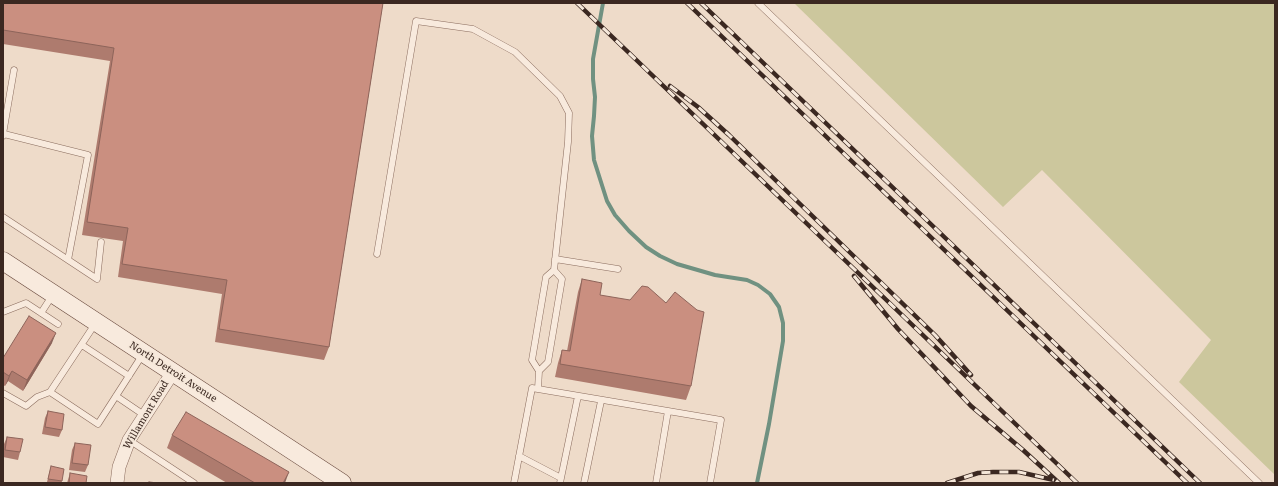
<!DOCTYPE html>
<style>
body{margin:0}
#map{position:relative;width:1278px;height:486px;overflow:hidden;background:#eedbc9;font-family:Literata,serif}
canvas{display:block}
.frame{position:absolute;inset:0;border:4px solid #3b2821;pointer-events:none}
</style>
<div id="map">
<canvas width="1278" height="486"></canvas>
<div class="frame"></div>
</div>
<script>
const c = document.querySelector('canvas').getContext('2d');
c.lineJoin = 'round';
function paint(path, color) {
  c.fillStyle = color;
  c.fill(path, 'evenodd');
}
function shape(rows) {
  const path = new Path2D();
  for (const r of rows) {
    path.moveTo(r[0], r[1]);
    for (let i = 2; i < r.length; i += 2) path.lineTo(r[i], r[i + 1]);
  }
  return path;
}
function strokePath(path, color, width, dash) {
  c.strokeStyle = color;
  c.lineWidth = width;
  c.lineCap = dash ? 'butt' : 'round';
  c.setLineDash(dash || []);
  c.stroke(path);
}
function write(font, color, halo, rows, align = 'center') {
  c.font = font + ' Literata,serif';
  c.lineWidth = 3;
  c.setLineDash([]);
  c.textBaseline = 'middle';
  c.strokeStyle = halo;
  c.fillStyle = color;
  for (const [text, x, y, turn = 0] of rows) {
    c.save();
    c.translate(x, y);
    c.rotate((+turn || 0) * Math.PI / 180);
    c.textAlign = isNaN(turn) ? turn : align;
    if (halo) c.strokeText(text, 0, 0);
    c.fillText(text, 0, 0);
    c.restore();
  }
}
paint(shape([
 [794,3,1275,3,1275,475,1179,382,1211,340,1042,170,1003,207]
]), '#ccc79d');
strokePath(shape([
 [603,3,593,59,593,79,595,97,594,116,592,136,594,160,607,201,615,215,629,231,646,247,660,256,677,264,715,275,747,280,758,285,770,294,779,307,783,323,783,341,769,424,757,483]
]), '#709181', 4);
const service = shape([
 [758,3,1259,483],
 [3,134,14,70],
 [3,136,4,134,88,155,68,260],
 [3,217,97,279,101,242],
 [377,254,416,21,473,29,515,52,560,96,569,113,568,142,554,270],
 [555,259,618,269],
 [3,312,26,303,58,324],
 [41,313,52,296],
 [95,324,50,392,98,424,143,354],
 [82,345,129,376],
 [538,389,539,371,532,360,546,277,554,270,562,279,548,362,539,371],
 [3,393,26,406,37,397,50,392],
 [116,396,144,415],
 [668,411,721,420,710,483],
 [129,440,194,483],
 [519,456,561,478,560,483],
 [561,478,578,396],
 [514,483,532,388,668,411,656,483],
 [584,483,601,401]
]);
const minor = shape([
 [117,483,119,467,129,440,173,372]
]);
const secondary = shape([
 [3,261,342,483]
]);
strokePath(service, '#8a6c5e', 7);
strokePath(minor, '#8a6c5e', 14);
strokePath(secondary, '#6c4d41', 19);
strokePath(service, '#f8eadd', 6);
strokePath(minor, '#f8eadd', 13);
strokePath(secondary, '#f8eadd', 18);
const rail = shape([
 [577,3,1077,483],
 [687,3,1187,483],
 [701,3,1200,483],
 [670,86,698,107,729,135,935,335,971,375],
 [854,276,898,329,971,406,1023,450,1059,483],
 [947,483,978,473,993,472,1019,472,1054,480]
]);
strokePath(rail, '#3b2821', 4.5);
strokePath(rail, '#f5e7d9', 3, [9]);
paint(shape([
 [3,3,383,3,329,347,324,360,215,342,222,294,118,277,123,241,82,235,110,61,3,44],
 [582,279,600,295,691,386,686,400,555,377,558,363,562,350,567,351,578,292],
 [52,343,23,391,8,381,5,386,3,385,3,358],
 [48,411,62,430,59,437,42,434,45,418],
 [172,435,285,483,227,483,167,448],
 [7,437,20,452,18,460,3,457,4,444],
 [75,443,88,465,85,472,69,470,72,450],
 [51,466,62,481,61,483,47,482],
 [70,473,86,483,67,483]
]), '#ae7b6e');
paint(shape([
 [56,333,52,343,23,391,27,380],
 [12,371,8,381,5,386,9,376],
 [289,472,285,483,283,483]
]), '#8d645a');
const building = shape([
 [3,3,383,3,329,347,219,329,227,280,122,264,128,228,87,222,114,48,3,30,3,3],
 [582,279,602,283,600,295,630,300,642,286,648,287,666,303,675,292,697,310,704,312,691,386,560,364,562,350,570,351,582,279],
 [29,316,56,333,27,380,12,371,9,376,3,372,3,358,29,316],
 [48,411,64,414,62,430,45,427,48,411],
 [186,412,289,472,283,483,255,483,172,435,186,412],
 [7,437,23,439,20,452,5,450,7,437],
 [75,443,91,445,88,465,72,463,75,443],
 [51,466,64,469,62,481,48,479,51,466],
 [70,473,87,476,86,483,69,483,70,473],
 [149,482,158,483,149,483,149,482]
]);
paint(building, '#ca8f80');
strokePath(building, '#8d645a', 1);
write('10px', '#3b2821', '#f5e7d9', [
 ["North Detroit Avenue",173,372,33],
 ["Willamont Road",146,415,-59]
]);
</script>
